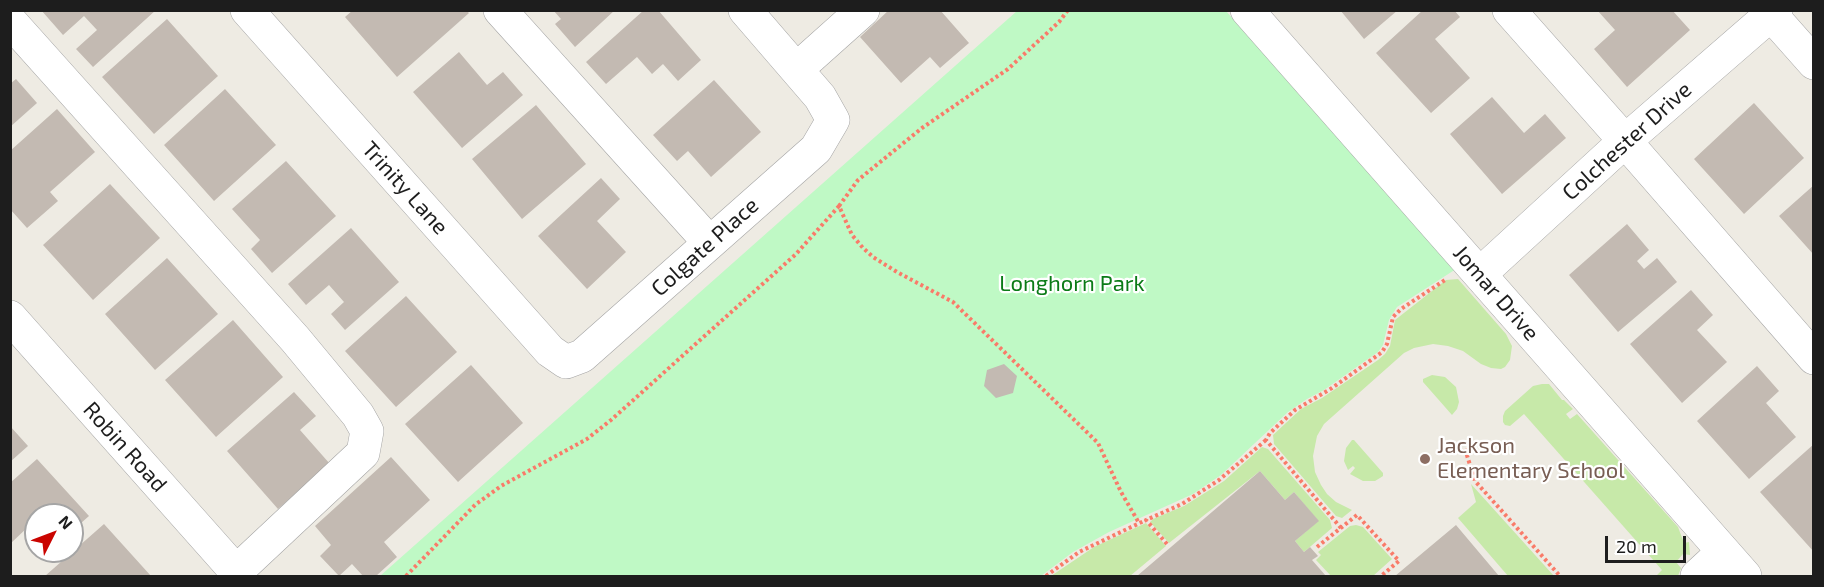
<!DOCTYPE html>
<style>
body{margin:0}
#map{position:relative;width:1824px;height:587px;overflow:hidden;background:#eeebe3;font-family:"Exo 2",sans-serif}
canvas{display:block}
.frame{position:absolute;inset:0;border:12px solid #1d1d1d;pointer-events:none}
.north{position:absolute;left:24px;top:503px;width:60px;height:60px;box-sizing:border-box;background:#fff;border:2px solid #a5a5a5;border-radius:50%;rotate:48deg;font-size:16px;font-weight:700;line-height:24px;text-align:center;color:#1d1d1d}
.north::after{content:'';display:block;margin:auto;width:21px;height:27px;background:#ca0400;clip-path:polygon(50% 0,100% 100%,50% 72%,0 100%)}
.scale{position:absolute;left:1605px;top:536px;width:81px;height:27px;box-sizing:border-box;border:3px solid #1d1d1d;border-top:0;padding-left:8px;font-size:18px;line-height:21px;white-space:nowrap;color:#1d1d1d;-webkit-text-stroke:4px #fff;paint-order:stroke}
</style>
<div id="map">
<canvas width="1824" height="587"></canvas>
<div class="frame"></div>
<div class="north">N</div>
<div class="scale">20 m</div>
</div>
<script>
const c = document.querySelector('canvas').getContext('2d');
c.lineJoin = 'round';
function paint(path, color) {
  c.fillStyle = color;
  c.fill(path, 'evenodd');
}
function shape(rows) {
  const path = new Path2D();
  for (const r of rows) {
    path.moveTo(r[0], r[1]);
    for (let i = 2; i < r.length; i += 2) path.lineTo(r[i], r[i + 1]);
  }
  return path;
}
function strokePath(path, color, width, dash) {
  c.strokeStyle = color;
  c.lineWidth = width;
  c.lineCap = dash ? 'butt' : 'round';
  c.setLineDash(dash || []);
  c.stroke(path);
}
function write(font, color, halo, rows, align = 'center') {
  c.font = font + ' "Exo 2",sans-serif';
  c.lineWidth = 4.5;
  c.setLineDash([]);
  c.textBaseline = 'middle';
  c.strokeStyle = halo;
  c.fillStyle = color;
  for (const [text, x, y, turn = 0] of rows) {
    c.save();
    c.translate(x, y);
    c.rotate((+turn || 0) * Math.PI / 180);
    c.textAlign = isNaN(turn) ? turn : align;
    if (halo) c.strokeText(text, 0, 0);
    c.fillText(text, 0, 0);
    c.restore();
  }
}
paint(shape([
 [1458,279,1506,334,1512,346,1510,360,1505,367,1501,369,1491,368,1481,364,1463,351,1448,346,1433,344,1414,348,1404,353,1324,424,1317,436,1313,456,1315,472,1321,485,1327,494,1336,502,1352,510,1342,518,1336,516,1274,444,1273,435,1301,409,1322,398,1378,360,1385,354,1390,346,1395,320,1446,280],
 [1432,375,1445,377,1456,387,1459,402,1457,409,1452,415,1423,382,1423,379],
 [1542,384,1549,384,1562,400,1564,400,1573,409,1566,414,1570,419,1577,414,1678,527,1684,543,1689,542,1690,555,1683,554,1676,562,1681,568,1678,576,1656,576,1662,570,1524,414,1510,426,1505,425,1503,422,1503,416,1505,411,1533,386],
 [1352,440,1354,440,1383,473,1383,476,1380,478,1375,481,1363,481,1350,474,1355,468,1353,466,1348,470,1344,461,1346,448],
 [1262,447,1268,449,1330,520,1332,528,1304,552,1295,541,1318,521,1294,492,1285,500,1260,471,1169,543,1150,522,1153,519,1184,506,1224,481],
 [1471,484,1554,576,1508,576,1458,518,1476,502],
 [1146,523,1166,546,1130,576,1051,576,1094,547],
 [1356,525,1363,527,1392,559,1373,576,1331,576,1316,560,1321,555,1318,552,1350,526]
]), '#c7e9a9');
paint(shape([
 [1017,11,1226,11,1456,269,1397,307,1389,320,1383,345,1378,352,1324,390,1307,399,1288,412,1221,475,1193,494,1109,532,1073,552,1041,576,380,576]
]), '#bff9c5');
paint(shape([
 [41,10,156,10,93,67,76,49,97,30,84,16,63,35],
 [353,10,466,10,469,13,397,77,345,17],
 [553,10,615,10,575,47,555,24,561,19],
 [644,10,658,10,701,60,678,81,663,64,652,74,637,57,606,84,586,62],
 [889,10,940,10,969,43,940,68,930,57,901,83,860,37],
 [1340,10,1398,10,1364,39],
 [1423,10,1454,10,1460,17,1435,39,1470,78,1431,113,1376,53],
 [1597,10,1672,10,1690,30,1627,87,1594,49,1615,30],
 [167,19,218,76,154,134,102,77],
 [459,52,487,85,503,72,523,95,462,148,413,92],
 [16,79,37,103,10,127,10,84],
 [714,80,761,132,711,177,688,151,677,161,653,135],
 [225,89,276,145,214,201,164,145],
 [1492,97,1524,133,1545,114,1566,138,1502,194,1450,134],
 [1754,103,1804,158,1744,214,1694,159],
 [536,105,586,164,522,219,472,159],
 [57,109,95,152,50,192,58,201,27,228,10,209,10,151],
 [286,161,336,216,272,273,251,249,260,240,232,209],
 [601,178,620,199,597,221,626,252,587,289,538,236],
 [110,184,160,238,93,300,43,245],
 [1814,185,1814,255,1779,216],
 [1627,224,1649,250,1637,261,1644,269,1657,258,1677,282,1618,332,1569,275],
 [351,228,399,282,345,330,331,314,344,302,329,285,306,305,288,284],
 [167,258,218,314,155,370,105,314],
 [1691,290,1713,315,1697,330,1727,362,1682,403,1630,344],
 [406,296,457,352,396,407,345,351],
 [233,320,283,377,216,437,165,380],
 [1004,364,1017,376,1013,393,996,398,984,386,987,370],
 [471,365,523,423,458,482,405,424],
 [1757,366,1779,391,1766,403,1796,437,1749,479,1697,421],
 [294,392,316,416,300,430,330,464,278,509,227,451],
 [10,426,28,446,10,462],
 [1814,444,1814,552,1760,492],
 [391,457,430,500,384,542,397,557,376,576,363,576,352,564,339,576,320,556,331,545,315,526],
 [37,459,89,516,72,531,72,515,36,515,36,534,29,526,10,544,10,483],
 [1260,471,1285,500,1294,492,1319,521,1295,541,1304,552,1310,547,1318,556,1312,560,1326,576,1137,576],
 [104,524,151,576,45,576],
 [1456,525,1499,576,1395,576]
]), '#c3bab2');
const minor = shape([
 [247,10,550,351,566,362,582,356,816,149,833,120,820,97,745,10],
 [500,10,709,242],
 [1247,10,1745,576],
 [1509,10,1625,141,1814,358],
 [1767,10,1814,63],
 [10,21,295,339,358,415,367,431,363,453,236,572],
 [797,69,863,10],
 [1480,274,1625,141,1776,10],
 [10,317,240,576],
 [1697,576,1723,552]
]);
strokePath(minor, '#a4a4a4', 34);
strokePath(shape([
 [839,206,858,180,922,128,1008,69,1059,22,1068,10],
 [1465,449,1475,481,1560,576],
 [1341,528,1266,440,1270,433,1295,410,1332,388,1382,352,1387,344,1393,317,1401,309,1445,280],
 [1167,544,1146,520,1182,504,1219,480,1266,440],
 [1317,547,1357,515,1399,561,1381,576],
 [406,576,475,505,501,486,587,439,611,420,796,254,839,206,852,235,863,248,873,257,897,272,953,302,1098,443,1121,492,1139,523],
 [1046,576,1079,552,1146,520]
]), '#f97b69', 4, [3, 3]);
strokePath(minor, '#fff', 33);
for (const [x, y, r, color] of [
 [1425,459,6,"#8d6e63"]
]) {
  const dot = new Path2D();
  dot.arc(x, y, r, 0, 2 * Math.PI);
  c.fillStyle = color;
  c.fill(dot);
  strokePath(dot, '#fff', 2);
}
write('22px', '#1d1d1d', '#fff', [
 ["Colchester Drive",1627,141,-42],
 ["Trinity Lane",405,188,48],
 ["Colgate Place",705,247,-42],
 ["Jomar Drive",1496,293,49],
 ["Robin Road",125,447,48]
]);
write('22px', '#0b7b17', '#fff', [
 ["Longhorn Park",1072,284]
]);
write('22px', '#785e54', '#fff', [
 ["Jackson",1437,446],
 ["Elementary School",1437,471]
], 'left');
</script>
